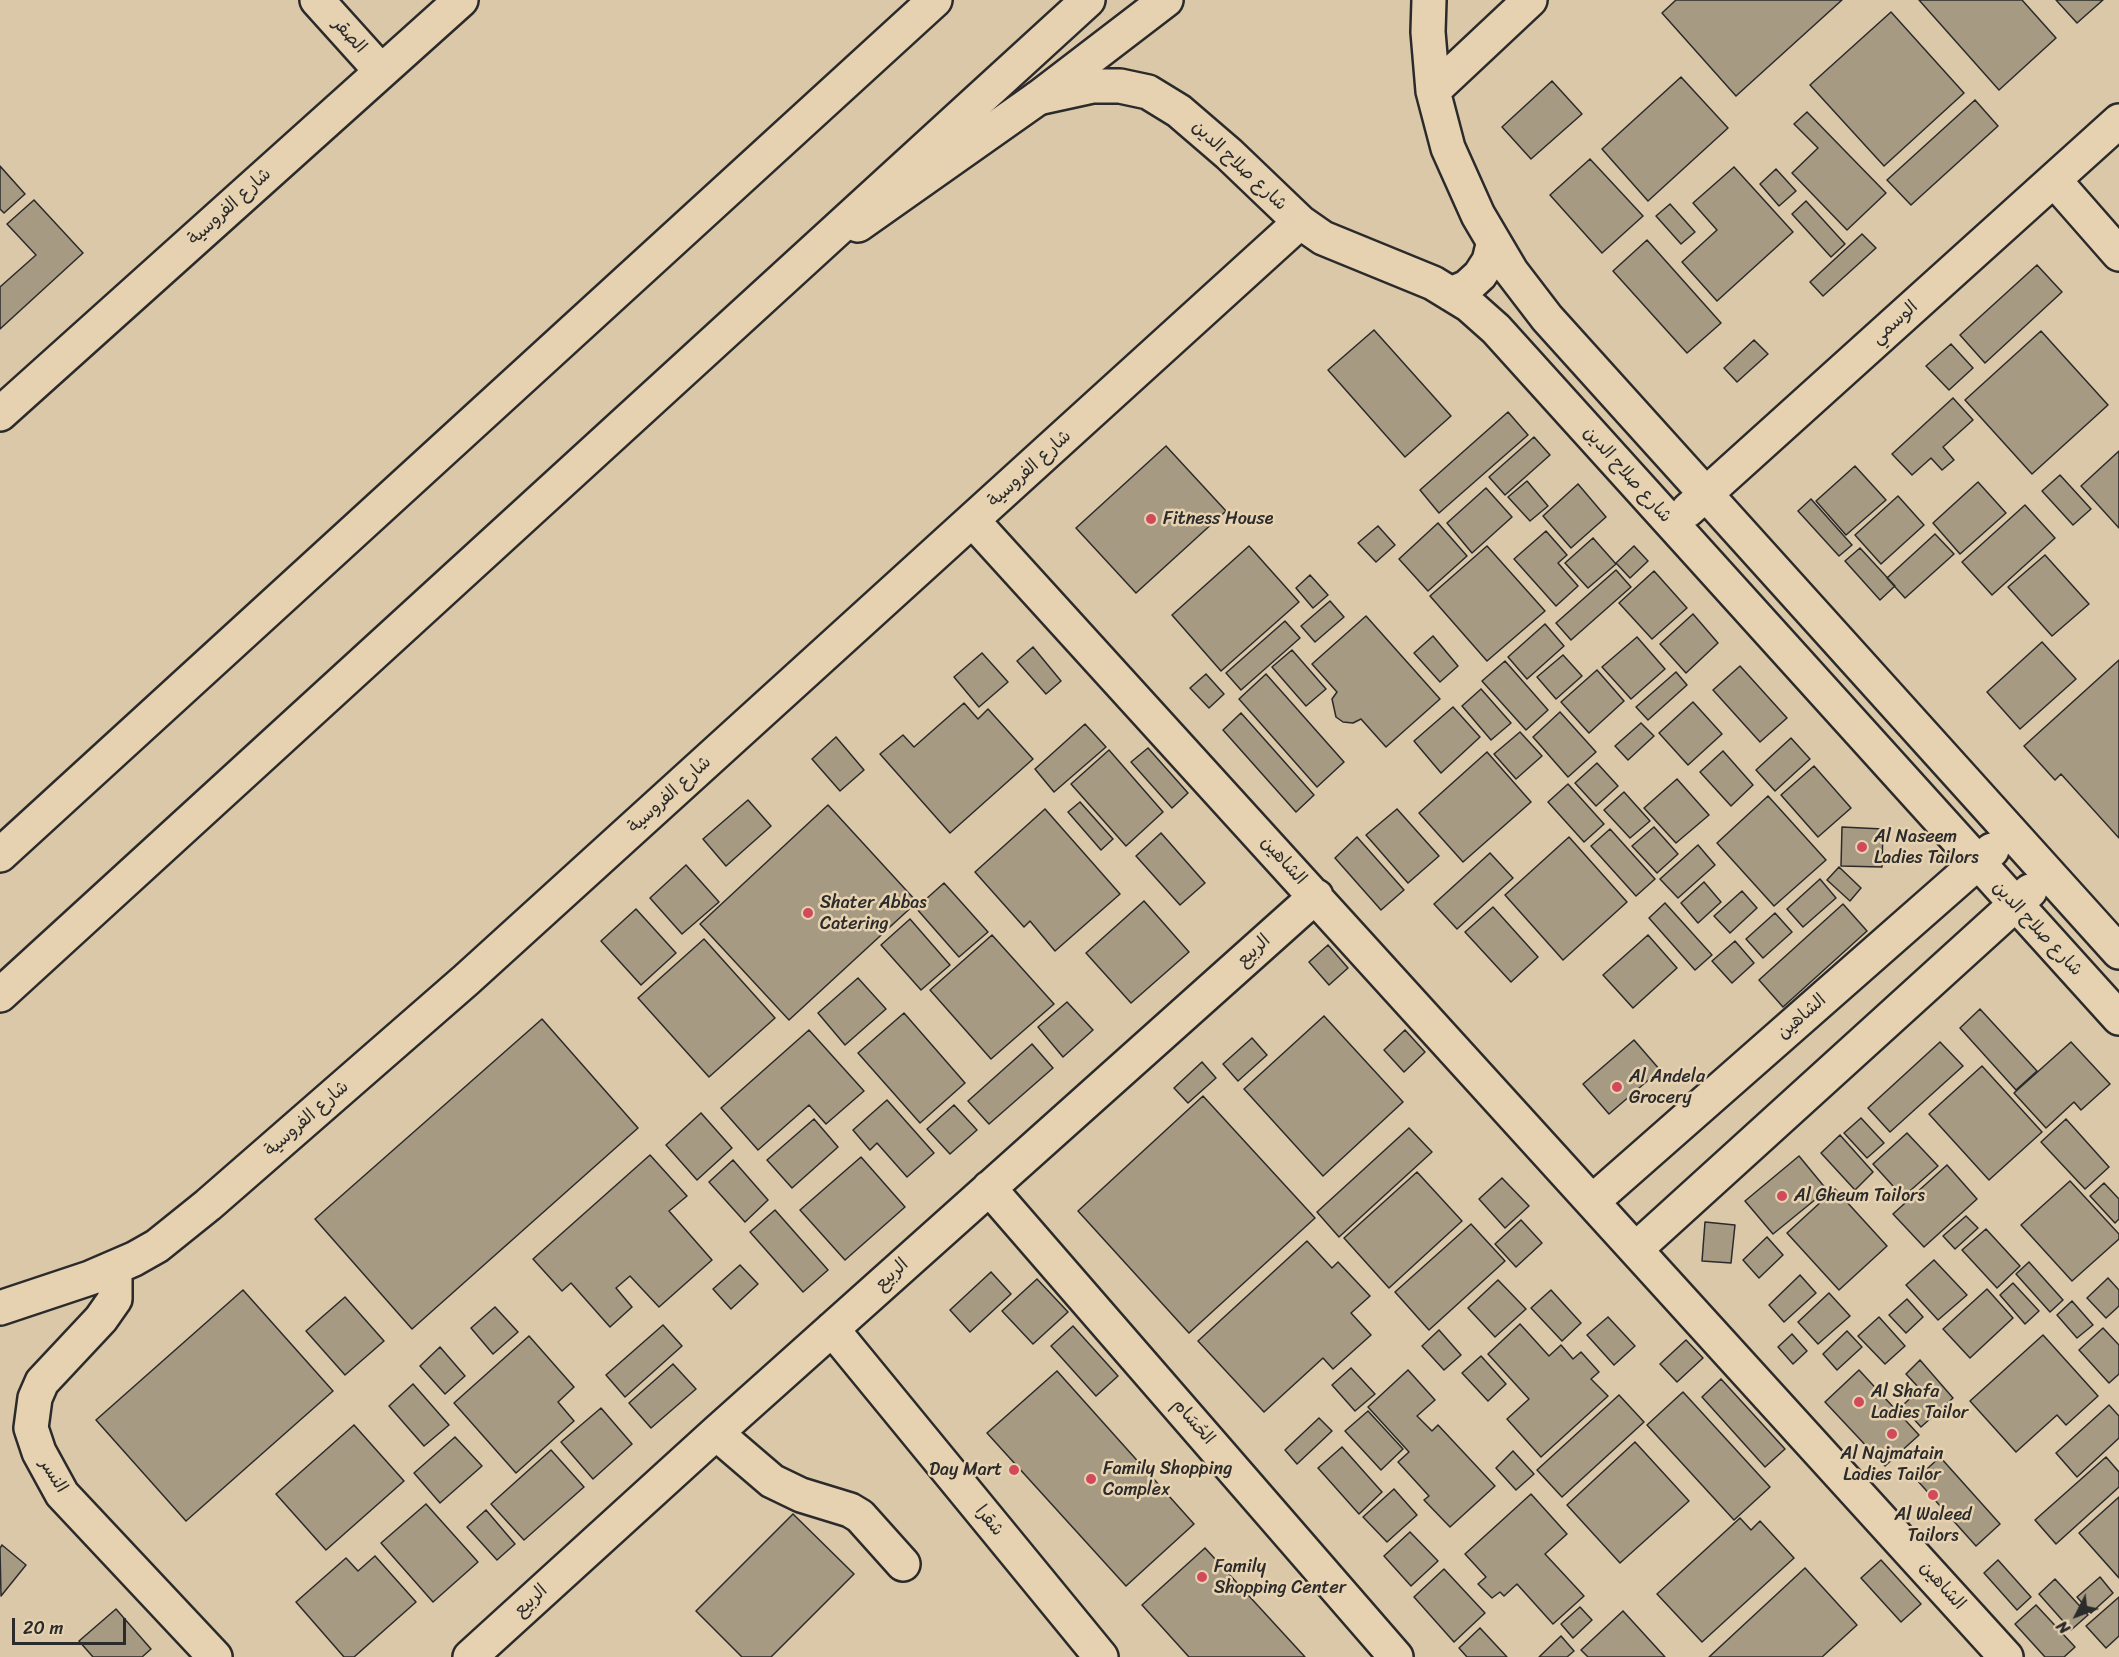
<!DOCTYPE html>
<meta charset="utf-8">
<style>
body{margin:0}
#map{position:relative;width:2119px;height:1657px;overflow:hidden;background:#dbc8a8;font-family:Sriracha,sans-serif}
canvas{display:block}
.north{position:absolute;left:2047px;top:1585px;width:60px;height:60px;-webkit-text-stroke:4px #e6d2b0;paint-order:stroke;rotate:228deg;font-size:16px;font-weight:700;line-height:24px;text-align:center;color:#2b2b2b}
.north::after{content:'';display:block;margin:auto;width:21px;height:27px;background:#2b2b2b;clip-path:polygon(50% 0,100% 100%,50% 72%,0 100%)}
.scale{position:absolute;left:12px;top:1618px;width:114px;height:27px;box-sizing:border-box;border:3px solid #2b2b2b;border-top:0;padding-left:8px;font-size:18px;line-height:21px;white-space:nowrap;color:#2b2b2b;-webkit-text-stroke:4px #e6d2b0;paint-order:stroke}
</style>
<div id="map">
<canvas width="2119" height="1657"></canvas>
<div class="north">N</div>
<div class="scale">20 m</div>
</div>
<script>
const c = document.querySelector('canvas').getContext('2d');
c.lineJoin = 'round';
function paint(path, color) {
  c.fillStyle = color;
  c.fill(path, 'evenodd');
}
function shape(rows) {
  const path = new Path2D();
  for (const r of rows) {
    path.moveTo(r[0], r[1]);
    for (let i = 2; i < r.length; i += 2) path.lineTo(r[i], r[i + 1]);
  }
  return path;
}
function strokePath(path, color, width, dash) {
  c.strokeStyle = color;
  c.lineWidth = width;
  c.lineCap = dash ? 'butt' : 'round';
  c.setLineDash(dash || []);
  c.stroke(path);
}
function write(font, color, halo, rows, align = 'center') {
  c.font = font + ' Sriracha,"Playpen Sans Arabic",sans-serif';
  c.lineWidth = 5;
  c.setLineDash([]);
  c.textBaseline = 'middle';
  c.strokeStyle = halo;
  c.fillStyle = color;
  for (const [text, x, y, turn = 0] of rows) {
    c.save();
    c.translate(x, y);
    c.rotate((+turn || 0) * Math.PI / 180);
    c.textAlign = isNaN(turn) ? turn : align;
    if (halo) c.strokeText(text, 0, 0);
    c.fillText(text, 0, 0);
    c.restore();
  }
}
const building = shape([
 [1676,0,1842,0,1736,96,1662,13,1676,0],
 [1919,0,2022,0,2056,38,1999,90,1919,0],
 [2056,0,2103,0,2077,23,2056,0],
 [1891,12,1964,93,1884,166,1810,85,1891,12],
 [1681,77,1728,128,1648,201,1602,149,1681,77],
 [1552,81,1582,114,1531,159,1502,127,1552,81],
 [1975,100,1998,126,1911,205,1887,180,1975,100],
 [1807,112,1886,193,1847,230,1792,173,1818,148,1794,124,1807,112],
 [1590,159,1643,216,1602,253,1550,195,1590,159],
 [0,166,25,194,4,213,0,209,0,166],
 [1734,167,1793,232,1717,301,1682,262,1717,230,1693,203,1734,167],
 [1776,169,1796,191,1779,206,1760,184,1776,169],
 [34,200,83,253,0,329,0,287,36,255,7,224,34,200],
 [1806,201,1845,244,1831,257,1792,214,1806,201],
 [1670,204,1695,232,1681,244,1656,216,1670,204],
 [1862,234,1876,248,1823,296,1810,282,1862,234],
 [1647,240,1721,323,1687,353,1613,271,1647,240],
 [2037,265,2062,292,1985,363,1960,335,2037,265],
 [1374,330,1451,416,1405,457,1328,370,1374,330],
 [2041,331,2108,405,2032,474,1965,400,2041,331],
 [1754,340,1768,354,1737,382,1724,368,1754,340],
 [1951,344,1973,368,1949,390,1926,366,1951,344],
 [1953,398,1973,420,1943,447,1954,460,1942,470,1931,458,1912,475,1892,454,1953,398],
 [1508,412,1528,435,1439,513,1420,490,1508,412],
 [1534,437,1550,455,1505,495,1489,477,1534,437],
 [1166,446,1226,511,1136,593,1076,528,1166,446],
 [2119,451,2119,528,2081,486,2119,451],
 [1855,466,1886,500,1846,535,1816,501,1855,466],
 [2060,475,2091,509,2073,525,2042,491,2060,475],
 [1527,481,1548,506,1530,521,1508,497,1527,481],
 [1978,482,2006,513,1960,554,1933,523,1978,482],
 [1578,484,1606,517,1571,548,1543,516,1578,484],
 [1486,488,1512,517,1472,553,1447,523,1486,488],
 [1898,496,1924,525,1881,564,1855,535,1898,496],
 [1811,499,1852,545,1839,556,1798,511,1811,499],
 [2025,505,2055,538,1992,595,1962,562,2025,505],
 [1438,523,1467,556,1428,591,1399,559,1438,523],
 [1378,526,1395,545,1376,562,1358,543,1378,526],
 [1546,531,1567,555,1558,563,1578,586,1556,606,1514,559,1546,531],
 [1935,534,1954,554,1905,598,1887,578,1935,534],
 [1593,538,1616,564,1588,588,1565,563,1593,538],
 [1249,546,1299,602,1221,671,1172,615,1249,546],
 [1487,546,1545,611,1487,661,1430,596,1487,546],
 [1634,546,1648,561,1630,578,1616,563,1634,546],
 [1860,548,1895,586,1880,600,1845,561,1860,548],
 [2045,555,2089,604,2052,636,2008,587,2045,555],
 [1616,570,1631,587,1571,640,1556,623,1616,570],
 [1654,571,1687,608,1652,639,1619,603,1654,571],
 [1310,575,1328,595,1313,608,1296,588,1310,575],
 [1330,601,1344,617,1315,642,1301,626,1330,601],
 [1693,614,1718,643,1686,673,1660,644,1693,614],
 [1366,616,1440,699,1386,747,1361,719,1353,723,1343,722,1336,717,1332,699,1337,692,1312,664,1366,616],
 [1285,621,1300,638,1241,690,1226,673,1285,621],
 [1545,624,1564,646,1527,679,1508,657,1545,624],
 [1433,636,1458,666,1440,682,1414,653,1433,636],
 [1637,637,1665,669,1631,699,1602,667,1637,637],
 [2042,642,2076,679,2020,729,1987,692,2042,642],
 [1033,647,1061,681,1046,694,1017,661,1033,647],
 [1292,650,1326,689,1306,706,1272,667,1292,650],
 [982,653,1008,682,979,707,954,677,982,653],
 [1563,655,1582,676,1556,699,1537,677,1563,655],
 [2119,660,2119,838,2061,774,2055,780,2024,746,2119,660],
 [1505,661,1548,710,1526,730,1482,681,1505,661],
 [1740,666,1787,718,1760,742,1713,690,1740,666],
 [1597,670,1624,701,1589,733,1561,702,1597,670],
 [1676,672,1687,685,1648,720,1636,707,1676,672],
 [1206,674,1224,694,1209,708,1190,688,1206,674],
 [1266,674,1344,762,1317,787,1239,699,1266,674],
 [1481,689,1511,723,1491,740,1462,706,1481,689],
 [1693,702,1722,734,1688,765,1659,733,1693,702],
 [964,703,978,719,988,709,1033,759,950,833,880,754,903,735,914,747,964,703],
 [1453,707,1480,737,1441,773,1414,741,1453,707],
 [1560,712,1596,752,1568,777,1533,737,1560,712],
 [1241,713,1314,795,1296,812,1223,730,1241,713],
 [1641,723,1654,736,1628,760,1615,746,1641,723],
 [1085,724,1106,747,1054,792,1035,769,1085,724],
 [1520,732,1542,756,1516,779,1494,754,1520,732],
 [836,737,864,770,840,791,812,759,836,737],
 [1791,738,1810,759,1775,791,1756,770,1791,738],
 [1148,748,1188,793,1172,808,1131,762,1148,748],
 [1109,750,1163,812,1126,846,1071,784,1109,750],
 [1723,751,1753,785,1731,806,1700,772,1723,751],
 [1487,752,1531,802,1463,862,1419,813,1487,752],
 [1597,763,1618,786,1596,806,1575,783,1597,763],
 [1814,766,1851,808,1818,837,1781,795,1814,766],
 [1677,779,1709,815,1676,843,1644,808,1677,779],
 [1568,784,1604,824,1584,842,1548,802,1568,784],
 [1624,792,1650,821,1630,838,1604,810,1624,792],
 [1768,796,1826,860,1774,906,1717,843,1768,796],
 [748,800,771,826,726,866,703,839,748,800],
 [1080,802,1113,839,1101,850,1068,812,1080,802],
 [828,805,917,902,789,1020,700,924,828,805],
 [1045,809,1120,894,1055,951,1030,921,1024,927,975,872,1045,809],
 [1397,809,1439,856,1408,883,1366,835,1397,809],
 [1654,827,1678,854,1657,873,1632,846,1654,827],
 [1842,827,1883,829,1882,867,1841,866,1842,827],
 [1610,829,1655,879,1636,896,1591,846,1610,829],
 [1161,833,1205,883,1180,905,1136,856,1161,833],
 [1357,837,1404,890,1381,910,1335,858,1357,837],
 [1569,837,1627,902,1563,960,1505,895,1569,837],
 [1698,845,1715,865,1678,898,1660,879,1698,845],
 [1490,853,1513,878,1457,929,1434,904,1490,853],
 [686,865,719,902,682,934,650,898,686,865],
 [1839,867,1861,888,1850,901,1827,880,1839,867],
 [1820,879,1836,898,1803,927,1787,909,1820,879],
 [1704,882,1721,902,1698,923,1681,903,1704,882],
 [944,883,988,932,959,957,916,908,944,883],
 [1742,891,1757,908,1730,933,1714,916,1742,891],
 [1144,901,1189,952,1131,1003,1086,953,1144,901],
 [1665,903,1712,955,1695,970,1649,918,1665,903],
 [1843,904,1867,931,1783,1007,1759,980,1843,904],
 [1493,907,1538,957,1511,982,1465,932,1493,907],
 [636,909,676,953,641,985,601,941,636,909],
 [1775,913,1792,932,1763,958,1746,939,1775,913],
 [910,919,950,965,921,990,881,945,910,919],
 [992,935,1054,1004,991,1059,930,990,992,935],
 [1648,935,1677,968,1633,1008,1603,975,1648,935],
 [704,939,775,1018,709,1077,638,998,704,939],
 [1735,941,1754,963,1732,983,1712,961,1735,941],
 [1328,945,1348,968,1329,985,1309,962,1328,945],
 [858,978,886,1009,845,1045,818,1013,858,978],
 [1067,1002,1093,1030,1063,1057,1038,1027,1067,1002],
 [1980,1009,2037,1071,2016,1090,1960,1028,1980,1009],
 [904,1013,965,1083,920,1123,858,1053,904,1013],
 [1324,1016,1403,1102,1323,1176,1244,1089,1324,1016],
 [542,1019,638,1128,412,1329,315,1219,542,1019],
 [809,1030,864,1091,826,1124,809,1105,758,1150,721,1108,809,1030],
 [1405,1030,1425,1052,1404,1072,1384,1050,1405,1030],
 [1252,1038,1267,1055,1238,1081,1223,1064,1252,1038],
 [1634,1040,1660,1070,1609,1114,1583,1084,1634,1040],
 [1940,1042,1963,1066,1890,1132,1868,1108,1940,1042],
 [2071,1042,2110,1084,2081,1110,2074,1102,2046,1128,2014,1093,2071,1042],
 [1032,1044,1053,1068,989,1124,968,1101,1032,1044],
 [1202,1062,1216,1078,1188,1103,1174,1088,1202,1062],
 [1982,1066,2042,1132,1989,1180,1929,1114,1982,1066],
 [1203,1096,1315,1218,1189,1333,1078,1211,1203,1096],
 [887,1100,934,1153,907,1177,877,1143,870,1150,853,1130,887,1100],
 [954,1105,977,1130,950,1154,927,1129,954,1105],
 [701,1113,732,1148,697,1180,666,1145,701,1113],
 [1861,1118,1884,1143,1867,1158,1844,1133,1861,1118],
 [814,1119,838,1147,792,1188,767,1160,814,1119],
 [2066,1119,2109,1167,2085,1189,2041,1142,2066,1119],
 [1409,1128,1432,1152,1339,1237,1317,1212,1409,1128],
 [1907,1133,1938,1166,1903,1197,1873,1164,1907,1133],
 [1840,1135,1873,1172,1855,1190,1821,1153,1840,1135],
 [650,1155,687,1196,669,1211,712,1260,659,1307,630,1276,616,1288,632,1307,610,1327,571,1283,562,1291,533,1259,650,1155],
 [1799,1156,1827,1190,1773,1234,1745,1201,1799,1156],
 [861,1157,905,1207,845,1260,800,1210,861,1157],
 [733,1160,768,1200,745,1222,709,1182,733,1160],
 [1947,1165,1977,1199,1924,1247,1893,1214,1947,1165],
 [1417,1172,1462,1221,1389,1288,1344,1238,1417,1172],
 [1502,1178,1529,1206,1505,1228,1479,1199,1502,1178],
 [2070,1181,2119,1234,2119,1239,2072,1281,2021,1225,2070,1181],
 [2104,1183,2119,1199,2119,1219,2115,1223,2090,1196,2104,1183],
 [1835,1189,1887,1246,1839,1290,1787,1233,1835,1189],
 [775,1210,828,1270,803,1292,750,1232,775,1210],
 [1966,1216,1978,1228,1955,1249,1943,1236,1966,1216],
 [1521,1220,1542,1243,1516,1267,1495,1244,1521,1220],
 [1705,1222,1735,1225,1731,1263,1702,1261,1705,1222],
 [1471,1224,1505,1261,1429,1330,1395,1292,1471,1224],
 [1986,1229,2020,1266,1997,1288,1962,1250,1986,1229],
 [1767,1237,1783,1255,1759,1278,1743,1260,1767,1237],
 [1307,1241,1332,1268,1338,1262,1370,1296,1351,1313,1371,1335,1333,1369,1323,1358,1264,1412,1198,1341,1307,1241],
 [1934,1260,1967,1295,1938,1320,1906,1285,1934,1260],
 [2029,1262,2063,1300,2050,1312,2016,1274,2029,1262],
 [740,1265,758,1284,731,1309,713,1289,740,1265],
 [991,1272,1011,1294,970,1332,950,1310,991,1272],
 [1800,1275,1816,1293,1784,1322,1769,1305,1800,1275],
 [2108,1278,2119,1290,2119,1306,2106,1318,2087,1298,2108,1278],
 [1037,1279,1068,1312,1033,1344,1002,1311,1037,1279],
 [1498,1280,1526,1309,1495,1337,1468,1308,1498,1280],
 [2013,1283,2039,1311,2025,1324,2000,1295,2013,1283],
 [1987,1289,2013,1318,1970,1358,1943,1329,1987,1289],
 [243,1290,333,1391,186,1521,96,1420,243,1290],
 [1551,1290,1581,1323,1562,1341,1531,1308,1551,1290],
 [1829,1293,1850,1316,1818,1344,1798,1322,1829,1293],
 [345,1297,384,1341,345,1375,306,1331,345,1297],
 [1907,1299,1923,1317,1906,1333,1889,1315,1907,1299],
 [2072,1301,2093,1325,2077,1338,2057,1315,2072,1301],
 [495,1307,518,1332,493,1354,471,1328,495,1307],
 [1608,1317,1635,1346,1614,1365,1587,1335,1608,1317],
 [1879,1317,1905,1346,1885,1364,1858,1336,1879,1317],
 [1520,1324,1549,1356,1561,1345,1573,1359,1581,1352,1599,1372,1591,1379,1608,1396,1541,1457,1507,1419,1529,1399,1488,1354,1520,1324],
 [663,1325,682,1346,625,1397,606,1375,663,1325],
 [1073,1326,1118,1376,1096,1396,1051,1346,1073,1326],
 [2103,1328,2119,1345,2119,1374,2109,1383,2079,1350,2103,1328],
 [1439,1330,1461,1355,1444,1370,1422,1346,1439,1330],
 [1847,1331,1862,1347,1837,1370,1823,1354,1847,1331],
 [1792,1334,1807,1351,1793,1364,1778,1347,1792,1334],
 [2043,1335,2098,1396,2066,1425,2057,1415,2016,1452,1970,1401,2043,1335],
 [529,1336,574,1387,558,1402,574,1421,516,1473,454,1403,529,1336],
 [1686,1340,1703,1358,1677,1382,1660,1364,1686,1340],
 [440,1347,465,1376,445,1394,420,1366,440,1347],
 [1481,1356,1506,1384,1488,1401,1462,1373,1481,1356],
 [1920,1360,1953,1398,1921,1427,1902,1406,1920,1389,1906,1374,1920,1360],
 [673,1364,696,1389,651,1428,629,1403,673,1364],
 [1351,1368,1375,1394,1355,1411,1332,1385,1351,1368],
 [1408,1370,1435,1400,1417,1416,1432,1431,1438,1425,1495,1486,1450,1527,1424,1500,1429,1496,1398,1462,1409,1452,1368,1407,1408,1370],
 [1859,1370,1919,1435,1885,1466,1825,1402,1859,1370],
 [1057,1371,1194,1524,1126,1586,987,1433,1057,1371],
 [1721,1379,1785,1449,1765,1467,1702,1397,1721,1379],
 [413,1384,449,1425,424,1446,389,1406,413,1384],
 [1683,1392,1770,1487,1734,1520,1647,1425,1683,1392],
 [1619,1395,1644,1422,1562,1497,1537,1470,1619,1395],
 [2109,1405,2119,1416,2119,1438,2077,1477,2056,1453,2109,1405],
 [601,1408,632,1444,593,1479,561,1442,601,1408],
 [1368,1411,1403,1449,1381,1470,1345,1431,1368,1411],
 [1319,1418,1332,1431,1297,1464,1285,1450,1319,1418],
 [354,1425,404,1481,326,1550,276,1494,354,1425],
 [455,1437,482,1466,440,1503,414,1473,455,1437],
 [1635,1442,1689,1501,1620,1563,1567,1505,1635,1442],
 [1342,1447,1382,1492,1359,1514,1318,1468,1342,1447],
 [551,1450,584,1487,524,1540,491,1504,551,1450],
 [1513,1451,1534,1474,1516,1490,1496,1468,1513,1451],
 [1940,1457,2000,1524,1976,1546,1916,1479,1940,1457],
 [2106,1457,2119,1472,2119,1487,2056,1544,2035,1520,2106,1457],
 [1394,1489,1417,1515,1387,1542,1363,1517,1394,1489],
 [1531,1494,1567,1534,1545,1554,1584,1596,1553,1624,1517,1584,1504,1596,1500,1592,1492,1598,1478,1584,1486,1577,1465,1554,1531,1494],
 [2119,1497,2119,1578,2079,1533,2119,1497],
 [426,1504,478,1562,433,1602,381,1543,426,1504],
 [486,1510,515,1544,497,1560,467,1527,486,1510],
 [793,1514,854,1574,771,1657,742,1657,696,1611,793,1514],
 [1740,1518,1751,1530,1760,1521,1794,1558,1702,1642,1657,1594,1740,1518],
 [1410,1532,1438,1561,1411,1586,1384,1556,1410,1532],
 [2,1545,26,1565,1,1596,0,1548,2,1545],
 [1205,1548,1305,1657,1189,1657,1142,1605,1205,1548],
 [375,1556,416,1602,354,1657,344,1657,296,1602,346,1558,358,1571,375,1556],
 [1881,1560,1921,1604,1901,1622,1861,1578,1881,1560],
 [1998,1560,2031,1597,2017,1610,1984,1573,1998,1560],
 [1805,1568,1857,1625,1822,1657,1709,1657,1805,1568],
 [1444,1569,1485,1613,1454,1642,1414,1597,1444,1569],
 [2100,1577,2113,1593,2091,1613,2077,1597,2100,1577],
 [2055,1579,2088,1615,2071,1630,2039,1594,2055,1579],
 [2119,1597,2119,1636,2106,1648,2086,1626,2119,1597],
 [2036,1605,2075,1647,2064,1657,2045,1657,2015,1624,2036,1605],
 [1580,1607,1592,1620,1573,1638,1561,1624,1580,1607],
 [116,1609,151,1649,142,1657,93,1657,79,1641,116,1609],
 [1623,1611,1665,1657,1588,1657,1581,1650,1623,1611],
 [1480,1628,1507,1657,1467,1657,1459,1648,1480,1628],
 [1561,1636,1574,1651,1567,1657,1539,1657,1561,1636]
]);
paint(building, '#a79a82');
strokePath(building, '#2b2b2b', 1.5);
const minor = shape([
 [317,0,381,71],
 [1429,0,1428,32,1433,91,1448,148,1478,215,1511,271,1547,318,2119,952],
 [1433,91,1530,0],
 [1038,98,1093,86,1120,86,1148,92,1179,111,1229,154,1300,222,1323,238,1433,283,1469,305,1496,329,2119,1018],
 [2054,180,2119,254],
 [1451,294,1467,287,1480,275,1489,261,1493,245],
 [0,414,461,0],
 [1688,510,2119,121],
 [973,521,2006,1657],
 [989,1188,1396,1657],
 [1593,1201,1992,850],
 [1636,1249,2030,891],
 [112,1269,115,1279,115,1299,101,1319,42,1382,35,1398,31,1428,39,1452,62,1494,215,1657],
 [0,1308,90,1278,134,1259,157,1246,208,1205,466,980,1300,222],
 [832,1329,1101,1657],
 [716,1433,772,1481,801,1495,850,1510,860,1516,903,1564],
 [470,1657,716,1433,1316,896]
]);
const major = shape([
 [858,225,1038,98,1166,0]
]);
const highway = shape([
 [0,855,935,0],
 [0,995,1088,0]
]);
strokePath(minor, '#2b2b2b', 38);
strokePath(major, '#2b2b2b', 38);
strokePath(highway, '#2b2b2b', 38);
strokePath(minor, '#e6d2b0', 33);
strokePath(major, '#e6d2b0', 33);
strokePath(highway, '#e6d2b0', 33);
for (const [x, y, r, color] of [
 [1151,519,6,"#d1495b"],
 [1862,847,6,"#d1495b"],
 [808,913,6,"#d1495b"],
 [1617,1087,6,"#d1495b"],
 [1782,1196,6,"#d1495b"],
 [1859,1402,6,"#d1495b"],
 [1892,1434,6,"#d1495b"],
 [1014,1470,6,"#d1495b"],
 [1091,1479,6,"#d1495b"],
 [1933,1495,6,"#d1495b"],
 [1202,1577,6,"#d1495b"]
]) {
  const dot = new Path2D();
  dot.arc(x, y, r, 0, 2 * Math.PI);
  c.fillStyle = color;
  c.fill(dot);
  strokePath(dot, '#e6d2b0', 2);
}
write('18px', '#2b2b2b', '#e6d2b0', [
 ["الصقر",349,36,48],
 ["شارع صلاح الدين",1239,166,43],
 ["شارع الفروسية",230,207,-42],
 ["الوسمي",1895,323,-42],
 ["شارع الفروسية",1030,469,-42],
 ["شارع صلاح الدين",1627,475,48],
 ["شارع الفروسية",670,795,-42],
 ["الشاهين",1283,861,48],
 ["شارع صلاح الدين",2037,929,47],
 ["الربيع",1254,951,-42],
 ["الشاهين",1802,1017,-41],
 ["شارع الفروسية",307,1119,-41],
 ["الربيع",892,1275,-42],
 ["الحُسَام",1193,1422,49],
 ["النسر",53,1476,58],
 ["شقرا",989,1521,51],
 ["الشاهين",1942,1586,48],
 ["الربيع",531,1601,-42]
]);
write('18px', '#2b2b2b', '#e6d2b0', [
 ["Fitness House",1163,519],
 ["Al Naseem",1874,837],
 ["Ladies Tailors",1874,858],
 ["Shater Abbas",820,903],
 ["Catering",820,924],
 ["Al Andela",1629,1077],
 ["Grocery",1629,1098],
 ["Al Gheum Tailors",1794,1196],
 ["Al Shafa",1871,1392],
 ["Ladies Tailor",1871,1413],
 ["Al Najmatain",1892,1454,"center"],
 ["Ladies Tailor",1892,1475,"center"],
 ["Family Shopping",1103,1469],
 ["Complex",1103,1490],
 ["Day Mart",1002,1470,"right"],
 ["Al Waleed",1933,1515,"center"],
 ["Tailors",1933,1536,"center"],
 ["Family",1214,1567],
 ["Shopping Center",1214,1588]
], 'left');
</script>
